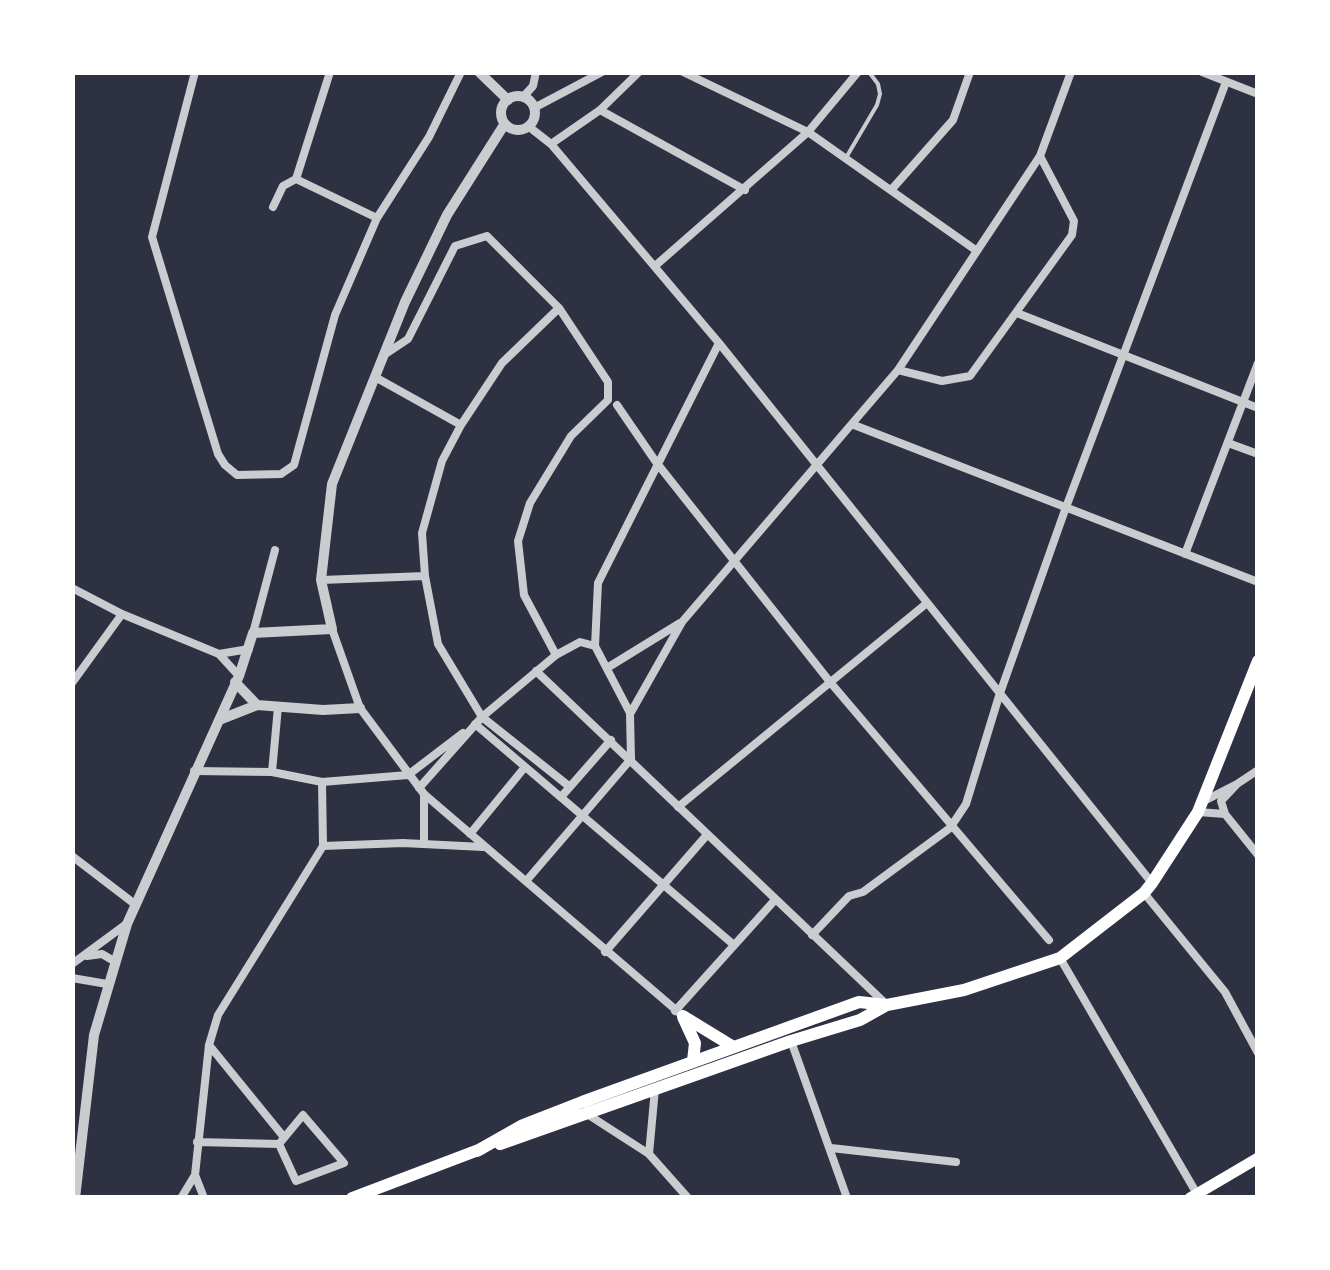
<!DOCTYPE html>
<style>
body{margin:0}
#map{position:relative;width:1330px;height:1270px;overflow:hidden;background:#2d3142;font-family:Georgia,serif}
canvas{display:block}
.frame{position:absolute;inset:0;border:75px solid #fff;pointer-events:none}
</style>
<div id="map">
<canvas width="1330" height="1270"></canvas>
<div class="frame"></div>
</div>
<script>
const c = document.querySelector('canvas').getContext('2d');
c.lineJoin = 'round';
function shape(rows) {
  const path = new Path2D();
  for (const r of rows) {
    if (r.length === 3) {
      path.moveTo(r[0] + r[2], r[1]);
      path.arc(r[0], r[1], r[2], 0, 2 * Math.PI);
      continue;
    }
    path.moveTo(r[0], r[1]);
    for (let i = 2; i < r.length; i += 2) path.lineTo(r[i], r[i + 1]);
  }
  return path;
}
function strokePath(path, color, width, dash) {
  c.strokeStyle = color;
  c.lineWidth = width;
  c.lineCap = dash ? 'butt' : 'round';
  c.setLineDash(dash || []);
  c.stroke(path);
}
strokePath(shape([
 [847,156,877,105,880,94,878,84,869,72]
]), '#caccd0', 4);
strokePath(shape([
 [195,72,152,237,218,454,225,465,237,475,281,474,294,465,335,315,377,218,429,137,461,72],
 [330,72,296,179,377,218],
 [683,72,808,132,977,251],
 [1202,72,1258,94],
 [524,96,533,86,536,72],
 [534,108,602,72],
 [600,110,745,190],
 [528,126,551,144,719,343,1152,883],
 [551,144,600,110,639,72],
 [892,189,953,120,970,72],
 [273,207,283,186,296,179],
 [655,266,808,132,858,72],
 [559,308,502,363,461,425,442,461,422,533,425,576,438,644,482,717,570,787],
 [1017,313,1258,408],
 [387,353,408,339,455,246,487,236,559,308,608,382,608,400,571,436,530,503,518,541,524,595,556,655],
 [898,370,942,381,970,376,1072,235,1074,221,1040,156],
 [375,377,461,425],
 [617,405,656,462,830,682,1049,940],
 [854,425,1258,582],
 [1228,443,1258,454],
 [1185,554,1258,363],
 [321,580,425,576],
 [72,588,122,614,219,654,239,676],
 [332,629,360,708,424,794,683,1016],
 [253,633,275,550],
 [595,646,598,583,719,343],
 [219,654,249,649],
 [607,668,680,623],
 [536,671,887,1005],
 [72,683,122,614],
 [475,724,734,945],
 [631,759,630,714,682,622,898,370,1040,156,1071,72],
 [194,771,272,772,322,782,408,775],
 [272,772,278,707],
 [408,775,463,733],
 [1237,784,1221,801,1225,814,1258,855],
 [419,788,482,717,556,655,580,642,595,646,630,713],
 [424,794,424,844],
 [561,797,611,740],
 [1202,802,1237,784,1258,770],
 [678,807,927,603],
 [1198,812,1225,814],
 [470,834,525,767],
 [323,846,403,843,483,847],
 [72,856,136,905],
 [527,880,631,759],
 [1144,893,1225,992,1258,1053],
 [812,935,849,896,863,892,950,828,966,804,999,696,1065,510,1226,82],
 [605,952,706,836],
 [87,956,102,954,114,961],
 [1060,958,1197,1194],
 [72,964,125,925],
 [72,978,107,984],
 [675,1011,774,901],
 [791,1041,847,1198],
 [209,1045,283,1136],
 [587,1114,649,1154,688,1198],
 [303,1115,344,1163,296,1181,279,1144,303,1115],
 [197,1142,279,1144],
 [831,1148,956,1162],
 [649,1154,655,1089],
 [181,1198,195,1175],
 [204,1198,195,1175,209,1045,218,1015,323,846,322,782]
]), '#caccd0', 8);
strokePath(shape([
 [479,72,508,100],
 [518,113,17],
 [235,682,257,705],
 [219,720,257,705,323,710,360,708],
 [75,1198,94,1035,127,924,239,676,253,633,332,629,321,580,332,484,405,302,447,215,504,125]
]), '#caccd0', 10);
strokePath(shape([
 [1190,1198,1258,1158]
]), '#fff', 11);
strokePath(shape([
 [683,1016,732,1046],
 [683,1017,695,1043,693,1061],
 [500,1144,791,1041,860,1020,885,1006],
 [477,1151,523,1125,582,1102,859,1002,887,1005,964,990,1060,958,1144,893,1152,883,1198,812,1258,661],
 [352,1198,481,1149]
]), '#fff', 12);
</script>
